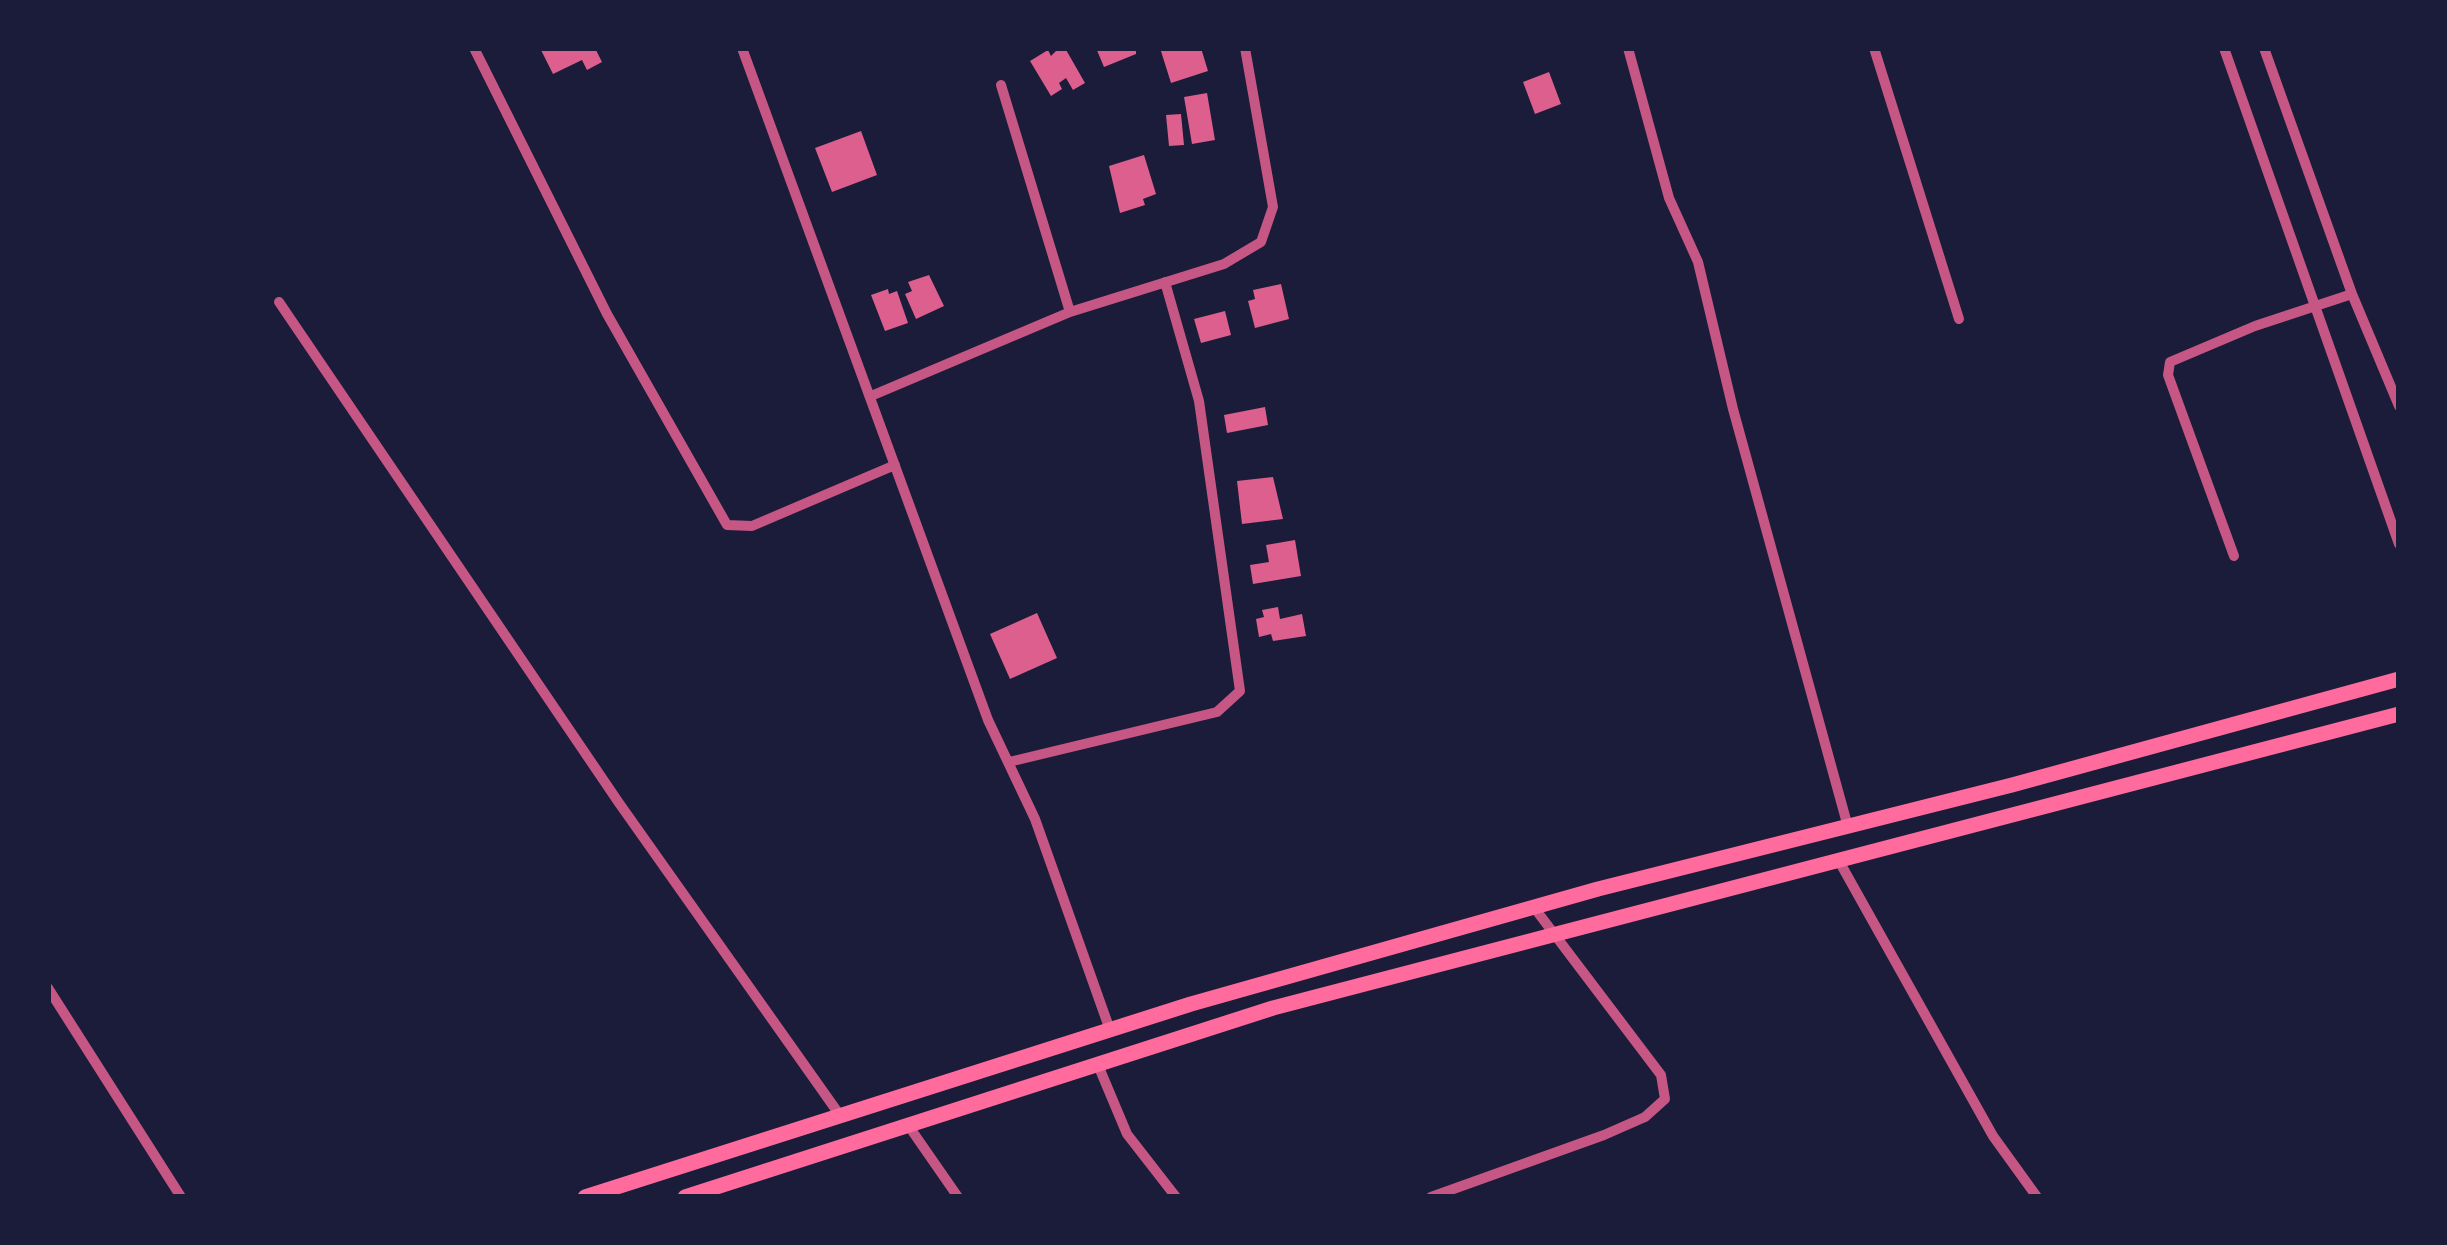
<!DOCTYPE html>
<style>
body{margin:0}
#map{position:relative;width:2447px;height:1245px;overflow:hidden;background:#1b1b3a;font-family:"Fira Sans",sans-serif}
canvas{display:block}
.frame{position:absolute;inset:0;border:51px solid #1b1b3a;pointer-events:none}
</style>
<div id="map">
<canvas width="2447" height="1245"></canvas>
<div class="frame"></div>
</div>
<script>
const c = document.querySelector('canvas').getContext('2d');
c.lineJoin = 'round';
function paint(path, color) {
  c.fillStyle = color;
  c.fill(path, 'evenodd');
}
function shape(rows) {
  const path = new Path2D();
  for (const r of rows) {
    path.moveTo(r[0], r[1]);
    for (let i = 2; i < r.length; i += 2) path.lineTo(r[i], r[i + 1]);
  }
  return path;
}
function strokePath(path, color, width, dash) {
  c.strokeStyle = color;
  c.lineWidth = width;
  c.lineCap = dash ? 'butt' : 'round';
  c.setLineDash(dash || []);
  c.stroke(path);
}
paint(shape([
 [540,48,595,48,602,62,587,70,582,60,553,74],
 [1059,48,1065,48,1085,83,1073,90,1066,78,1059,83,1062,89,1051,96,1030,61,1048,50,1051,56],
 [1096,48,1136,48,1136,54,1104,67],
 [1160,48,1201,48,1208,71,1171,83],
 [1549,72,1561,104,1535,114,1523,82],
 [1207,93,1215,140,1192,144,1184,97],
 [1181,114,1184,145,1169,146,1166,115],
 [861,131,877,175,832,192,815,148],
 [1144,155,1156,194,1143,199,1145,205,1120,213,1109,166],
 [929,275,944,306,916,319,905,294,912,291,908,282],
 [1281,284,1289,319,1255,328,1248,301,1255,299,1253,290],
 [888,289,889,294,897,291,908,323,885,331,871,295],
 [1225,311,1231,335,1201,343,1194,319],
 [1265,407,1268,425,1227,433,1224,415],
 [1273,477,1283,519,1242,524,1237,481],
 [1295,540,1301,576,1253,584,1250,565,1269,562,1266,545],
 [1278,607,1280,619,1302,614,1306,636,1273,641,1271,634,1259,637,1256,619,1264,617,1262,610],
 [1037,613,1057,658,1010,679,990,634]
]), '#dd5f8e');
strokePath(shape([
 [474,48,607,314,727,525,752,526,895,465],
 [742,48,988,720,1035,819,1110,1030],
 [1628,48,1669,198,1698,262,1733,409,1848,827],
 [1874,48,1959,319],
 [2224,48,2399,544],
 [2264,48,2352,294,2399,406],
 [1001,85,1070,312],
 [279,302,619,803,839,1114],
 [871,396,1070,312,1224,264,1261,242,1273,207,1245,48],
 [2234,556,2168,375,2170,362,2255,326,2352,294],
 [1009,762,1217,712,1240,691,1199,401,1165,282],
 [1839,861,1993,1136,2037,1197],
 [48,988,181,1197],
 [1098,1065,1127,1134,1176,1197],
 [908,1125,958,1197],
 [1431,1197,1604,1135,1645,1117,1665,1099,1661,1075,1536,910]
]), '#c65784', 10);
strokePath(shape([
 [585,1197,1191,1004,1598,889,2012,785,2399,679],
 [685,1197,1273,1008,2399,714]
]), '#ff6b9d', 15);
</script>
